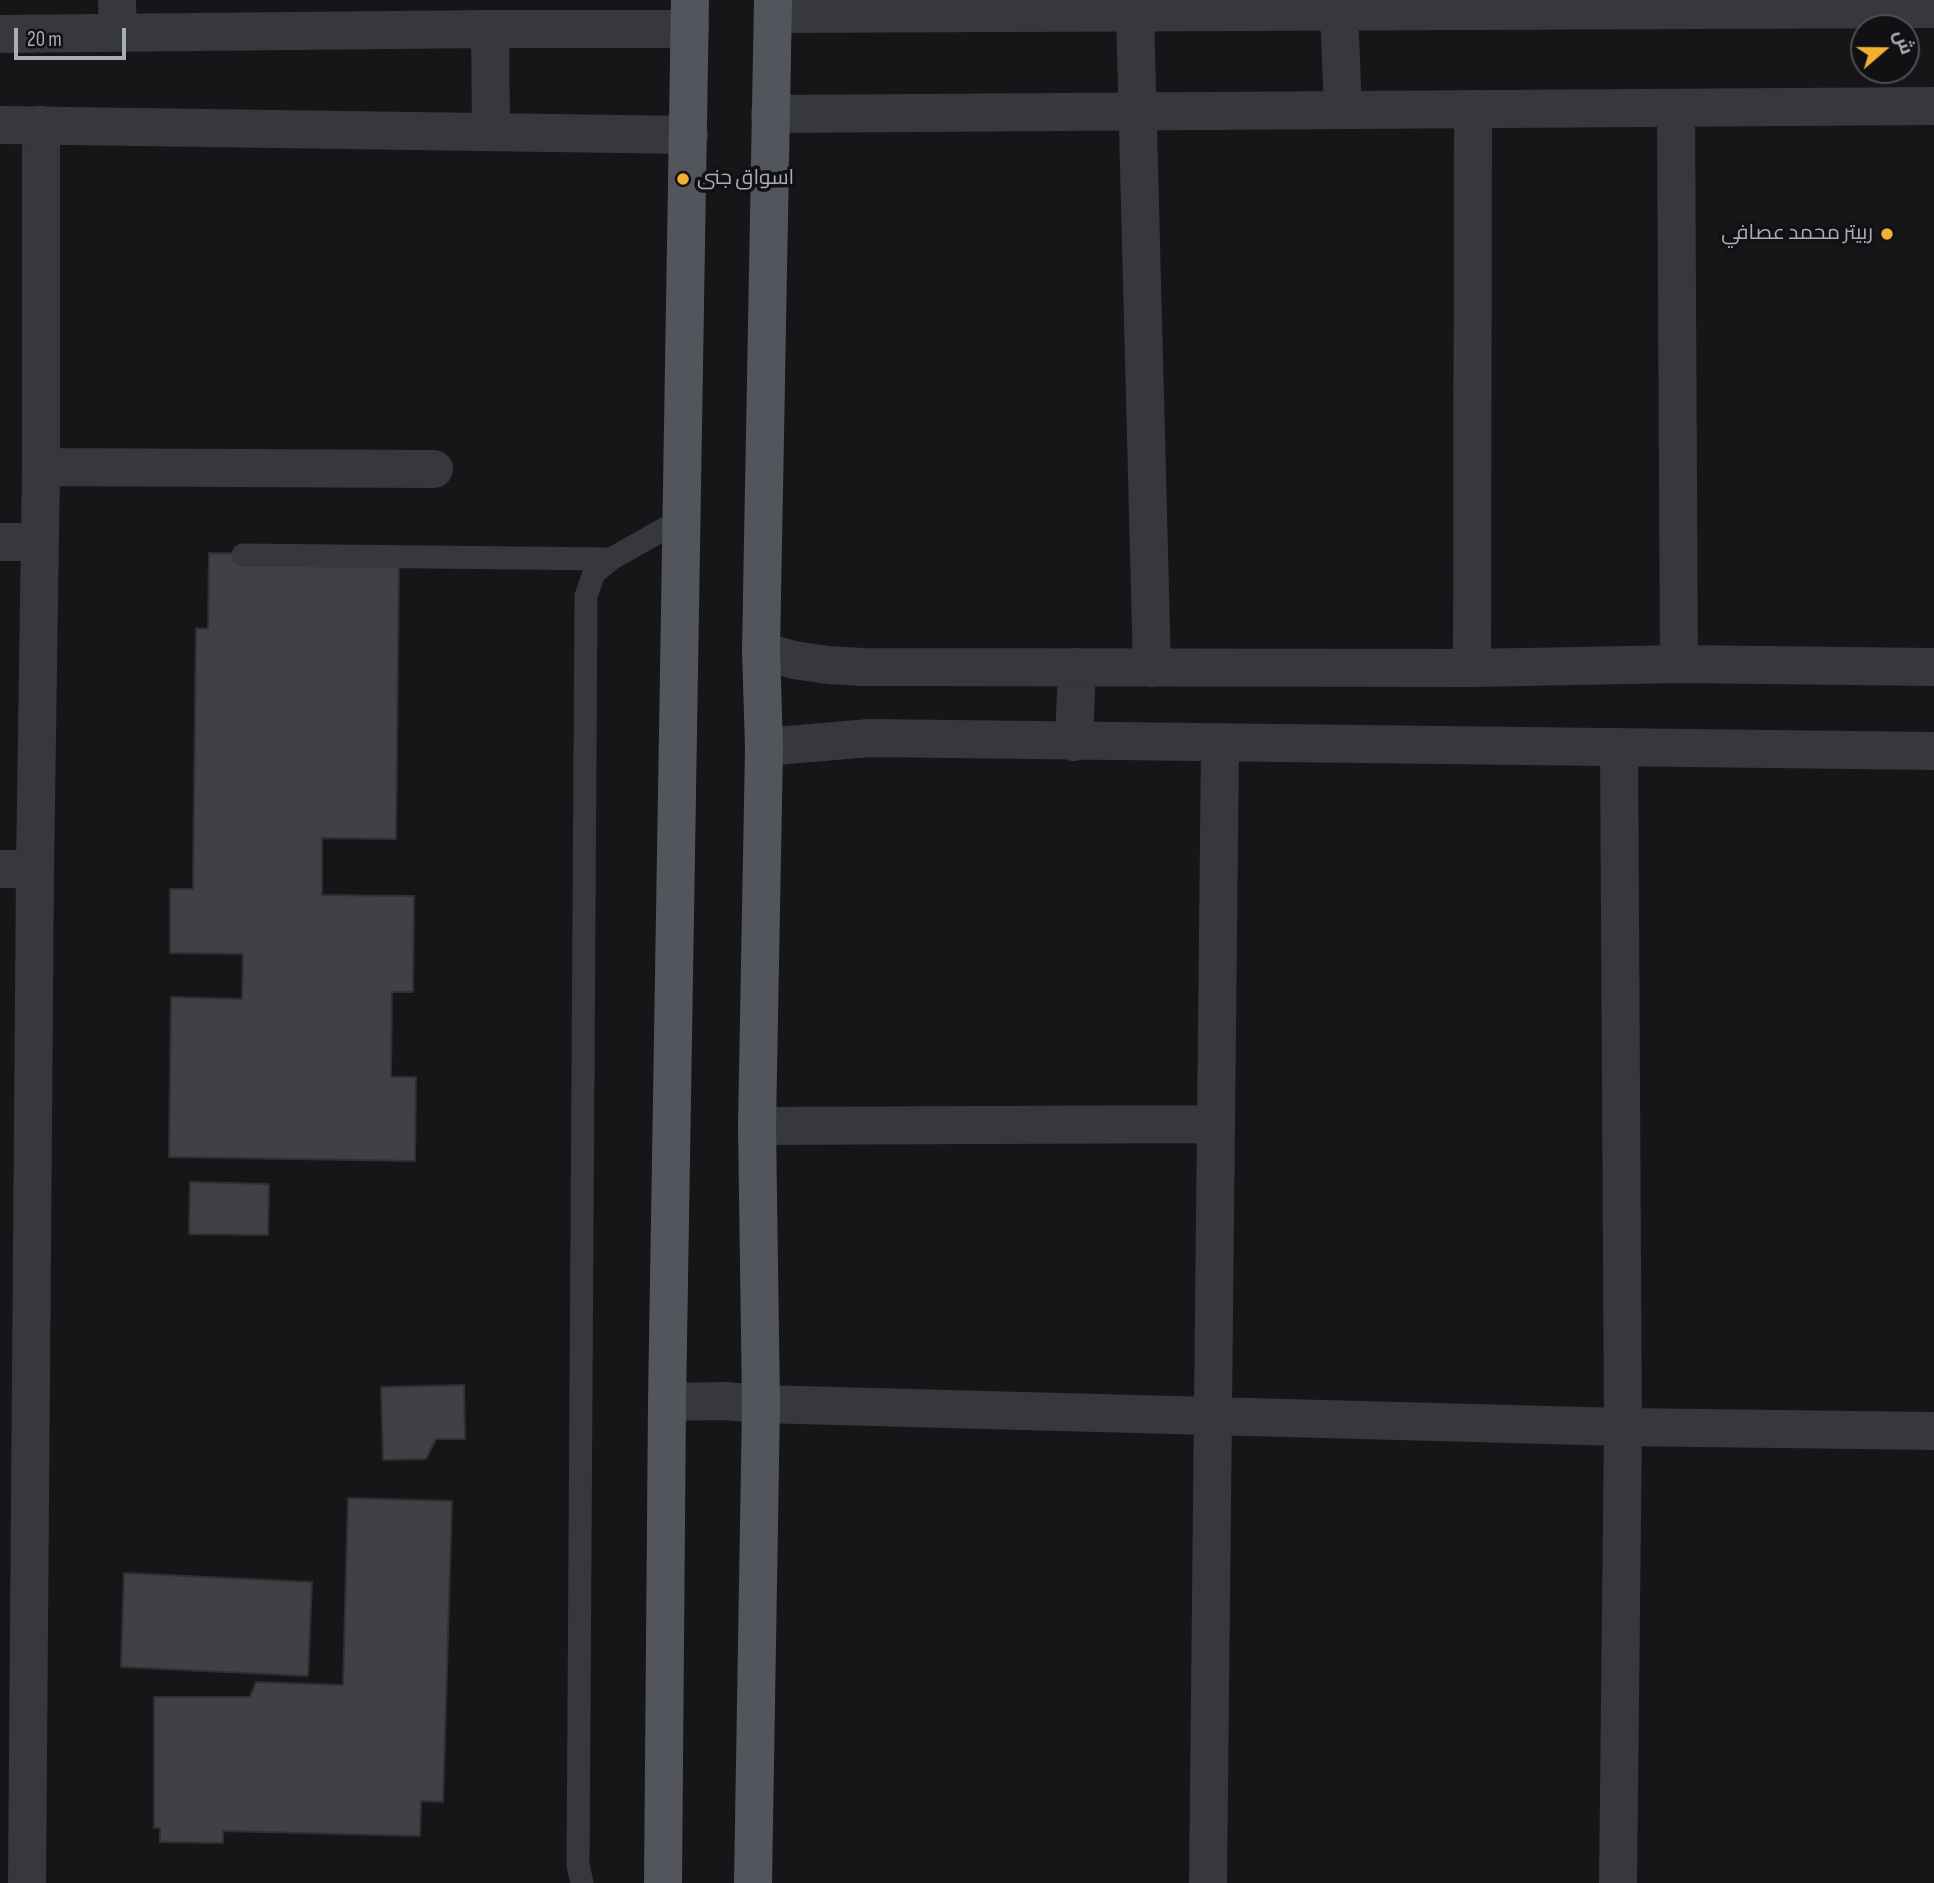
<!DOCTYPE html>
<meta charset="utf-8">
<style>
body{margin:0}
#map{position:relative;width:1934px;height:1883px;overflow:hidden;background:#161618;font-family:"Sofia Sans Condensed",Cairo,sans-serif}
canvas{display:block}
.north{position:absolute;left:1850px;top:14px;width:70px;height:70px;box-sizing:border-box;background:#111113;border:2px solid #4d4f55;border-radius:50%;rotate:70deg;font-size:19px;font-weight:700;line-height:28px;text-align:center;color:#a8adb8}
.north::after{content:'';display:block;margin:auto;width:24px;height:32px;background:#f2b134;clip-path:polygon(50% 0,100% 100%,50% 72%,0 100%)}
.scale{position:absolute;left:14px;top:28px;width:112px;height:32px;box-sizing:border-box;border:4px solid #a8adb8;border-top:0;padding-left:9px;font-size:21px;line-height:24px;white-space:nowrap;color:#a8adb8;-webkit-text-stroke:5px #111113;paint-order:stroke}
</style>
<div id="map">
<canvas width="1934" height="1883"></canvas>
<div class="north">ش</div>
<div class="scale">20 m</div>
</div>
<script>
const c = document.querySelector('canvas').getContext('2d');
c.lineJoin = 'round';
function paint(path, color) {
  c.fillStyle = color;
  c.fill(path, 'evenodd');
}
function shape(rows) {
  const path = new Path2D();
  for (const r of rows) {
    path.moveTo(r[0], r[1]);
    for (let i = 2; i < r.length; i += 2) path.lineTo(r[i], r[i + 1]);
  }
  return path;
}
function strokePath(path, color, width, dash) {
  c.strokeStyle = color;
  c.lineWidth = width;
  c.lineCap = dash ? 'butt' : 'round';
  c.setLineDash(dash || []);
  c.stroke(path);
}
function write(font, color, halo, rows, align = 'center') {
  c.font = font + ' "Sofia Sans Condensed",Cairo,sans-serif';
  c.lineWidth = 7;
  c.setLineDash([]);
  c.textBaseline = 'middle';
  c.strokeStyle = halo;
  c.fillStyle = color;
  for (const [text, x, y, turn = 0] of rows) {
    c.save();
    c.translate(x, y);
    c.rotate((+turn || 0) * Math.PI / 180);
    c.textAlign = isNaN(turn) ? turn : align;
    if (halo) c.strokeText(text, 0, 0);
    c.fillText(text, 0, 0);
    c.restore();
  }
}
const building = shape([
 [209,553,399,556,396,839,322,838,322,895,414,896,413,992,392,992,391,1077,416,1077,415,1161,169,1157,171,997,242,999,243,954,170,953,170,889,193,889,196,628,208,629,209,553],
 [190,1182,269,1184,268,1235,189,1234,190,1182],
 [464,1385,465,1439,436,1439,426,1459,383,1460,381,1387,464,1385],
 [348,1498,452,1501,443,1802,421,1801,420,1836,223,1831,223,1843,160,1842,160,1828,154,1828,154,1697,250,1697,256,1682,343,1685,348,1498],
 [124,1573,312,1582,308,1676,121,1667,124,1573]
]);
paint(building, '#404145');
strokePath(building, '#303034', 2);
strokePath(shape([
 [243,555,611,559],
 [582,1883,578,1865,586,596,594,573,611,559,682,519]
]), '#37383d', 23);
strokePath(shape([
 [117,0,118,32],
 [1135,12,1152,668],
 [490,29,491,131],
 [0,34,490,29,690,29],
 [1676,108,1679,664],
 [0,125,689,135],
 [41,467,434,469],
 [0,542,40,542],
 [1472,668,1473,109],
 [0,869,35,869],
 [757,1126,1216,1124],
 [667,1402,725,1401,761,1404,1623,1427,1934,1431],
 [27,1883,35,869,41,467,41,125],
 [1208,1883,1220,743],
 [1618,1883,1623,1427,1619,747]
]), '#37383d', 38);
strokePath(shape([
 [1339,11,1343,110],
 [773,14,1934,9],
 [770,114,1934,106],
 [761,651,794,660,828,665,862,667,1472,668,1679,664,1934,667],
 [1074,742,1077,667],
 [764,747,870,738,1934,751]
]), '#37383d', 38);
strokePath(shape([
 [663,1883,667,1402,690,0],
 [753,1883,761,1404,757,1126,764,747,761,651,773,0]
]), '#53555c', 38);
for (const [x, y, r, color] of [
 [683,179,7,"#f2b134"],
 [1887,234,7,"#f2b134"]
]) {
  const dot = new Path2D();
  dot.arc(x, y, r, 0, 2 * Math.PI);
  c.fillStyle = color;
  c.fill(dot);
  strokePath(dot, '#111113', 2.5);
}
write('21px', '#a8adb8', '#111113', [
 ["اسواق جنى",697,179],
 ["ربيتر محمد عصافي",1873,234,"right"]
], 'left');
</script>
